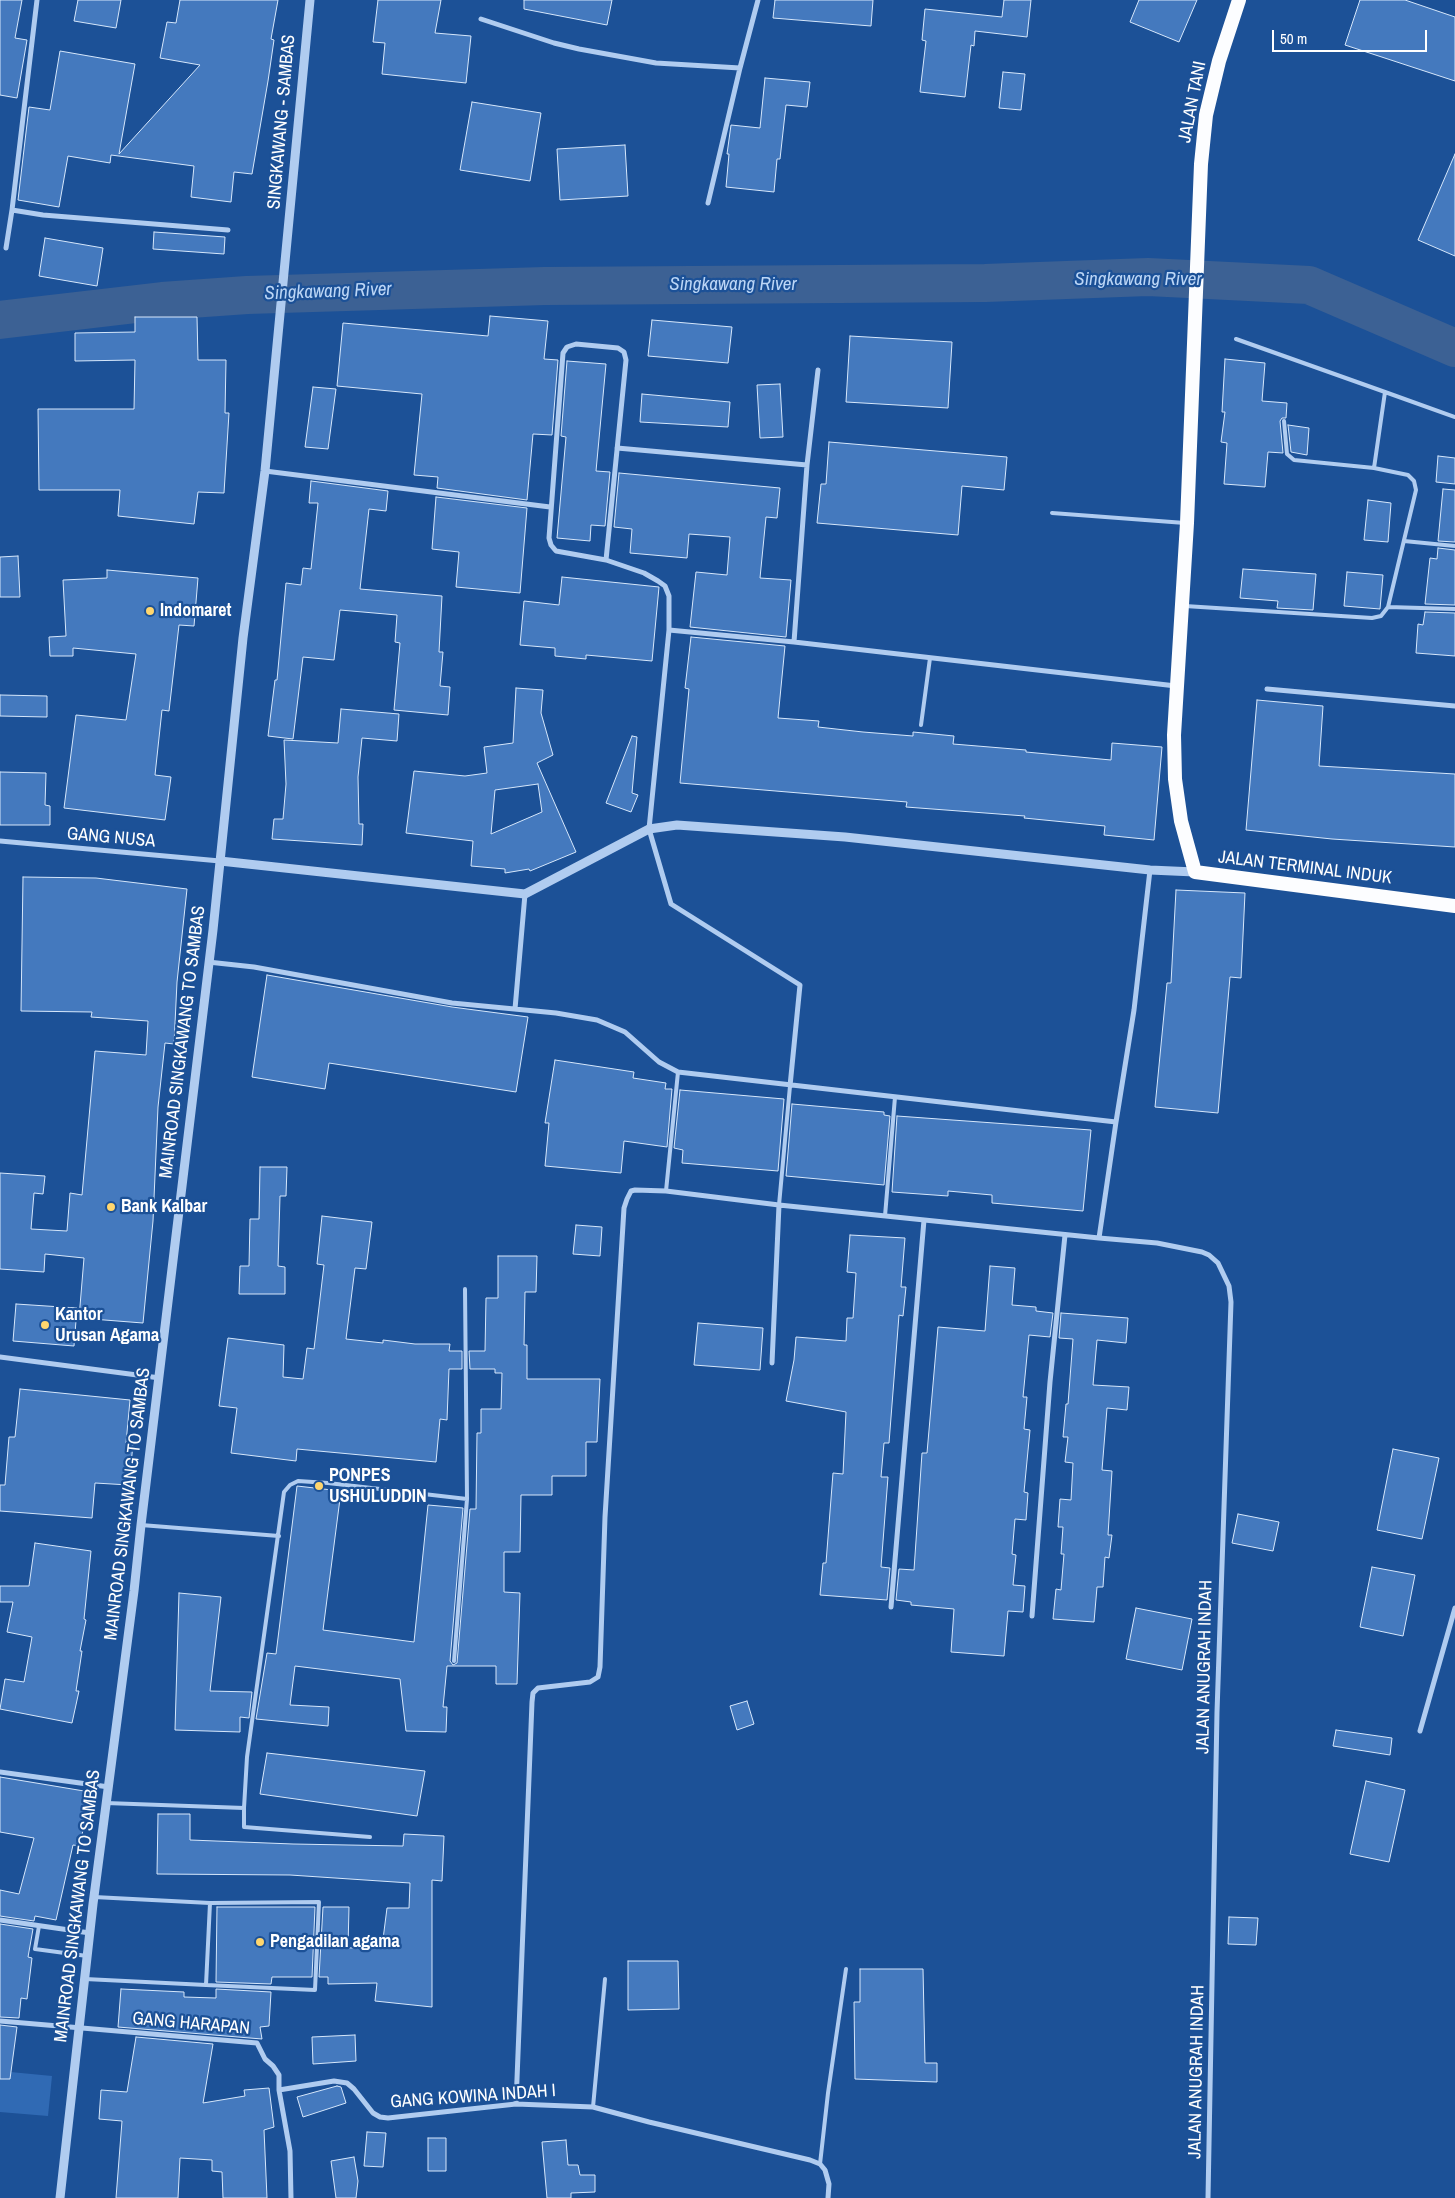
<!DOCTYPE html>
<style>
body{margin:0}
#map{position:relative;width:1455px;height:2198px;overflow:hidden;background:#1c5197;font-family:"Archivo Narrow",sans-serif}
canvas{display:block}
.scale{position:absolute;left:1272px;top:30px;width:155px;height:22px;box-sizing:border-box;border:2px solid #fff;border-top:0;padding-left:6px;font-size:15px;line-height:18px;white-space:nowrap;color:#fff;-webkit-text-stroke:4px #1c5197;paint-order:stroke}
</style>
<div id="map">
<canvas width="1455" height="2198"></canvas>
<div class="scale">50 m</div>
</div>
<script>
const c = document.querySelector('canvas').getContext('2d');
c.lineJoin = 'round';
function paint(path, color) {
  c.fillStyle = color;
  c.fill(path, 'evenodd');
}
function shape(rows) {
  const path = new Path2D();
  for (const r of rows) {
    path.moveTo(r[0], r[1]);
    for (let i = 2; i < r.length; i += 2) path.lineTo(r[i], r[i + 1]);
  }
  return path;
}
function strokePath(path, color, width, dash) {
  c.strokeStyle = color;
  c.lineWidth = width;
  c.lineCap = dash ? 'butt' : 'round';
  c.setLineDash(dash || []);
  c.stroke(path);
}
function write(font, color, halo, rows, align = 'center') {
  c.font = font + ' "Archivo Narrow",sans-serif';
  c.lineWidth = 4.5;
  c.setLineDash([]);
  c.textBaseline = 'middle';
  c.strokeStyle = halo;
  c.fillStyle = color;
  for (const [text, x, y, turn = 0] of rows) {
    c.save();
    c.translate(x, y);
    c.rotate((+turn || 0) * Math.PI / 180);
    c.textAlign = isNaN(turn) ? turn : align;
    if (halo) c.strokeText(text, 0, 0);
    c.fillText(text, 0, 0);
    c.restore();
  }
}
paint(shape([
 [0,2071,52,2076,48,2116,0,2112]
]), '#306ab4');
strokePath(shape([
 [0,320,162,301,247,295,545,286,985,283,1148,277,1309,285,1455,348]
]), '#3c6194', 38);
const building = shape([
 [0,0,22,0,15,38,27,40,17,98,0,95,0,0],
 [78,0,121,0,116,28,74,21,78,0],
 [180,0,278,0,271,39,274,40,268,81,252,174,234,172,231,202,191,197,194,166,111,155,110,163,68,156,59,207,18,200,29,107,50,110,60,51,135,64,119,154,200,65,160,58,167,22,176,23,180,0],
 [378,0,441,0,435,33,471,36,466,83,382,74,385,43,373,42,378,0],
 [524,0,612,0,607,25,524,9,524,0],
 [775,0,873,0,871,26,773,18,775,0],
 [1004,0,1031,0,1027,37,975,31,974,46,971,45,965,97,920,92,926,41,922,40,925,9,1002,17,1004,0],
 [1139,0,1197,0,1179,42,1130,22,1139,0],
 [1360,0,1405,0,1455,17,1455,81,1345,45,1360,0],
 [1003,72,1025,74,1021,110,999,108,1003,72],
 [765,78,810,82,807,107,786,105,780,159,777,159,774,192,726,187,729,154,727,154,731,125,760,128,765,78],
 [472,102,541,113,530,181,460,170,472,102],
 [625,145,628,196,560,200,557,149,625,145],
 [1455,154,1455,256,1418,240,1455,154],
 [154,232,225,237,224,254,153,249,154,232],
 [45,238,103,248,97,286,39,276,45,238],
 [490,316,548,321,544,359,558,360,552,435,533,434,527,500,437,488,438,477,414,475,422,394,337,386,343,323,488,336,490,316],
 [135,317,197,317,198,360,226,360,225,413,229,413,224,493,198,492,194,524,118,516,120,490,39,490,38,409,134,409,135,360,75,361,75,333,135,332,135,317],
 [652,320,732,327,728,363,648,356,652,320],
 [850,336,952,342,948,408,846,402,850,336],
 [1225,359,1265,363,1262,401,1287,403,1286,418,1282,418,1280,421,1283,453,1268,452,1265,487,1224,484,1227,443,1221,442,1225,412,1222,412,1225,359],
 [567,361,606,364,596,471,610,472,605,526,591,525,590,541,557,538,566,437,561,436,567,361],
 [780,384,783,437,760,438,757,385,780,384],
 [313,387,336,389,328,449,305,447,313,387],
 [642,394,730,402,728,427,640,422,642,394],
 [1288,425,1309,428,1307,455,1291,452,1288,425],
 [829,442,1007,457,1004,490,962,486,958,535,817,523,821,484,826,484,829,442],
 [1438,456,1455,458,1455,484,1436,482,1438,456],
 [619,473,780,488,777,518,766,517,760,578,791,580,786,637,690,627,696,572,727,575,730,537,689,534,687,558,630,553,632,529,614,527,619,473],
 [311,481,388,491,386,511,369,509,360,589,442,596,439,652,443,652,440,686,450,687,448,715,394,710,400,643,395,642,397,615,340,610,334,660,303,657,293,739,268,736,275,680,277,680,286,583,301,585,303,568,311,569,318,503,309,503,311,481],
 [1443,489,1455,490,1455,542,1438,541,1443,489],
 [436,497,527,508,520,593,456,587,459,552,432,549,436,497],
 [1368,500,1391,503,1388,542,1364,540,1368,500],
 [1438,548,1455,550,1455,605,1425,604,1430,558,1437,559,1438,548],
 [18,556,20,597,0,597,0,557,18,556],
 [1243,569,1316,574,1313,610,1277,608,1278,601,1240,598,1243,569],
 [107,570,198,578,194,626,179,625,169,711,162,710,155,775,171,777,165,820,64,808,76,715,126,720,136,654,73,648,73,656,50,656,49,637,66,636,63,580,107,578,107,570],
 [1347,572,1383,575,1380,609,1344,606,1347,572],
 [562,577,659,587,652,661,586,655,586,659,555,656,555,648,520,645,524,601,559,605,562,577],
 [1425,612,1455,613,1455,656,1416,653,1418,624,1423,625,1425,612],
 [691,637,785,646,778,718,819,721,818,727,863,732,913,736,913,732,954,736,953,744,1026,750,1026,752,1111,760,1112,743,1162,747,1154,840,1104,835,1105,826,1024,818,1025,816,906,807,907,802,680,783,689,689,685,688,691,637],
 [516,688,543,690,541,713,553,755,537,763,576,852,530,871,529,869,505,873,505,869,471,866,473,841,406,833,414,771,465,776,487,773,484,747,513,743,516,688],
 [538,784,542,812,491,834,495,790,538,784],
 [0,695,47,696,47,717,0,716,0,695],
 [1257,700,1323,706,1319,766,1455,774,1455,847,1332,839,1246,830,1257,700],
 [341,709,399,714,397,741,362,738,358,777,359,824,363,824,362,845,272,839,274,819,283,819,286,784,284,740,338,743,341,709],
 [632,736,637,737,632,793,638,795,631,812,606,803,632,736],
 [0,772,46,773,45,805,50,806,50,825,0,825,0,772],
 [23,877,96,878,187,889,177,982,174,1044,165,1043,158,1107,153,1221,143,1323,79,1318,84,1258,45,1254,44,1272,0,1269,0,1173,45,1176,43,1194,34,1193,31,1229,67,1231,70,1193,82,1195,95,1051,146,1055,148,1021,91,1017,92,1012,21,1011,23,877],
 [1176,890,1245,893,1241,978,1230,977,1218,1113,1155,1107,1167,983,1171,983,1176,890],
 [267,975,452,1007,528,1017,516,1092,329,1063,325,1089,252,1077,267,975],
 [555,1060,634,1072,633,1078,666,1083,665,1089,672,1089,667,1147,624,1141,621,1173,545,1166,549,1123,545,1123,555,1060],
 [680,1090,784,1099,778,1171,682,1163,683,1150,674,1148,680,1090],
 [792,1104,884,1112,884,1115,890,1116,884,1185,786,1176,792,1104],
 [897,1116,1091,1130,1083,1211,992,1203,992,1195,948,1191,948,1196,892,1192,897,1116],
 [260,1167,287,1167,286,1196,280,1196,278,1266,285,1267,285,1294,239,1294,240,1266,249,1266,250,1219,259,1219,260,1167],
 [322,1216,372,1222,366,1269,355,1268,346,1339,383,1343,383,1340,415,1344,450,1344,449,1351,462,1351,462,1369,449,1369,447,1420,440,1419,436,1462,297,1449,296,1461,231,1453,237,1408,219,1406,228,1338,284,1345,283,1377,303,1379,307,1348,314,1349,324,1265,317,1264,322,1216],
 [576,1225,602,1227,600,1256,573,1254,576,1225],
 [850,1235,905,1238,901,1287,906,1287,903,1316,899,1315,889,1443,884,1443,881,1477,888,1477,881,1567,890,1568,887,1600,820,1595,823,1563,826,1563,833,1473,843,1474,846,1412,786,1401,794,1360,796,1337,846,1341,847,1318,853,1318,856,1273,847,1272,850,1235],
 [498,1256,537,1256,536,1292,525,1292,524,1345,527,1345,527,1379,600,1379,597,1442,586,1442,586,1476,552,1476,552,1495,521,1495,520,1552,504,1552,504,1592,520,1593,517,1684,496,1684,496,1666,447,1666,443,1707,447,1707,446,1732,406,1731,400,1679,295,1666,290,1705,329,1707,328,1726,256,1719,267,1653,276,1654,297,1486,341,1491,323,1630,414,1642,428,1505,463,1508,450,1661,453,1665,457,1663,470,1509,476,1509,477,1433,481,1433,481,1409,501,1409,502,1373,495,1373,495,1369,470,1369,469,1351,485,1351,486,1298,498,1298,498,1256],
 [990,1266,1015,1268,1012,1305,1036,1307,1036,1311,1053,1313,1050,1337,1029,1335,1023,1397,1027,1397,1024,1429,1030,1430,1024,1492,1028,1493,1026,1520,1015,1519,1012,1554,1016,1555,1013,1585,1025,1586,1023,1612,1008,1611,1004,1656,951,1652,954,1609,911,1605,911,1602,896,1600,899,1569,914,1570,922,1453,927,1453,938,1327,985,1331,990,1266],
 [16,1304,77,1308,74,1346,13,1341,16,1304],
 [1061,1313,1128,1318,1126,1343,1097,1340,1093,1385,1129,1387,1127,1410,1107,1408,1102,1470,1112,1471,1108,1535,1112,1535,1109,1558,1105,1557,1103,1587,1097,1587,1094,1622,1053,1619,1056,1589,1061,1590,1064,1554,1061,1554,1063,1527,1058,1527,1060,1499,1071,1500,1073,1463,1065,1462,1068,1437,1063,1437,1066,1404,1068,1404,1073,1339,1059,1338,1061,1313],
 [698,1323,763,1328,760,1370,694,1365,698,1323],
 [20,1389,130,1400,126,1443,133,1444,129,1485,95,1483,92,1518,0,1511,0,1485,5,1485,9,1437,15,1437,20,1389],
 [1393,1449,1439,1458,1422,1539,1377,1530,1393,1449],
 [1238,1514,1279,1522,1273,1551,1232,1543,1238,1514],
 [35,1543,91,1551,84,1619,86,1620,80,1651,82,1651,76,1691,79,1691,72,1723,0,1709,5,1679,24,1682,32,1637,7,1632,13,1602,0,1602,0,1586,29,1586,35,1543],
 [1372,1567,1415,1575,1403,1636,1360,1627,1372,1567],
 [179,1593,221,1597,210,1691,252,1692,249,1718,240,1717,240,1732,175,1730,179,1593],
 [1136,1608,1192,1619,1182,1670,1126,1659,1136,1608],
 [747,1701,754,1724,737,1730,730,1706,747,1701],
 [1336,1730,1392,1738,1390,1755,1333,1746,1336,1730],
 [267,1753,425,1771,417,1816,260,1794,267,1753],
 [0,1777,90,1792,80,1846,73,1845,56,1920,35,1916,34,1921,0,1916,0,1890,19,1894,34,1838,0,1832,0,1777],
 [1366,1781,1405,1790,1389,1862,1350,1854,1366,1781],
 [158,1814,190,1814,190,1840,293,1844,403,1846,404,1834,444,1836,442,1881,432,1880,432,2007,375,2001,377,1983,328,1984,328,1977,319,1977,323,1907,349,1907,348,1948,382,1947,387,1908,409,1908,410,1883,290,1875,157,1874,158,1814],
 [217,1907,315,1907,312,1977,272,1977,271,1984,216,1982,217,1907],
 [1229,1917,1258,1918,1256,1945,1228,1944,1229,1917],
 [0,1924,33,1929,28,1957,32,1958,27,1999,21,1998,19,2018,0,2017,0,1924],
 [628,1961,678,1961,679,2009,628,2010,628,1961],
 [860,1969,923,1969,925,2063,937,2063,937,2082,855,2079,854,2002,860,2002,860,1969],
 [121,1989,184,1992,184,1997,216,1998,216,1989,271,1992,269,2026,260,2027,262,2039,118,2027,121,1989],
 [0,2025,17,2027,10,2079,0,2079,0,2025],
 [355,2035,356,2061,313,2064,312,2037,355,2035],
 [136,2037,213,2044,203,2103,245,2096,244,2090,269,2088,274,2127,264,2130,267,2198,223,2198,222,2172,212,2171,212,2160,180,2158,178,2198,116,2198,122,2121,99,2119,101,2090,127,2092,136,2037],
 [337,2086,341,2087,346,2103,303,2117,297,2097,337,2086],
 [367,2132,386,2133,383,2167,364,2166,367,2132],
 [428,2138,446,2138,446,2171,428,2171,428,2138],
 [566,2140,568,2165,578,2165,580,2175,595,2175,595,2192,571,2193,571,2198,547,2198,542,2142,566,2140],
 [354,2157,358,2181,356,2198,336,2198,331,2161,354,2157]
]);
paint(building, '#4479be');
strokePath(building, '#d6e7fb', 1);
strokePath(shape([
 [1236,339,1385,392],
 [1284,421,1287,454,1294,460,1374,468],
 [1052,513,1185,523],
 [1404,541,1455,546],
 [1185,606,1372,618,1381,616,1388,607,1416,490,1414,481,1408,475,1374,468,1385,392,1455,417],
 [1388,607,1455,609],
 [921,725,930,658],
 [666,1191,678,1072],
 [779,1205,790,1086],
 [885,1216,895,1097],
 [465,1289,467,1499],
 [141,1525,279,1536],
 [106,1803,244,1808,244,1827,370,1837],
 [244,1808,247,1757,284,1492,290,1485,298,1481,328,1483,467,1499,454,1661],
 [39,1926,35,1949,87,1956],
 [85,1979,206,1985,210,1903,94,1897],
 [206,1985,315,1990,319,1902,210,1903],
 [593,2107,605,1979],
 [820,2164,828,2093,846,1969]
]), '#b0ccf0', 4);
strokePath(shape([
 [37,0,12,210,43,215,228,230],
 [481,19,554,43,579,49,656,63,740,68,758,0],
 [708,203,740,68],
 [6,248,12,210],
 [617,448,807,465],
 [265,471,550,507],
 [606,560,556,551,551,545,549,538,563,353,567,347,576,344,618,348,624,352,626,360,606,560,644,573,658,581,665,586,669,596,669,630,649,829,671,904,800,985,790,1086],
 [669,630,794,642,807,465,818,370],
 [794,642,1176,686],
 [1267,689,1455,706],
 [0,841,220,861],
 [208,962,254,967,452,1003,556,1013,597,1020,625,1032,659,1062,678,1072,1116,1122,1134,1010,1150,870],
 [515,1009,525,894],
 [1099,1238,1157,1243,1202,1252,1209,1255,1218,1263,1229,1286,1231,1302,1217,1712,1208,2198],
 [0,1357,160,1378],
 [772,1363,779,1205],
 [891,1607,924,1220],
 [1032,1616,1050,1382,1065,1235],
 [1420,1731,1455,1608],
 [0,1772,109,1787],
 [0,1920,90,1933],
 [0,2021,257,2043,265,2059,273,2066,279,2075,279,2090,290,2151,291,2198],
 [279,2090,334,2081,347,2083,354,2089,373,2113,380,2117,388,2118,516,2104,593,2107,649,2122,810,2160,820,2164,825,2170,829,2184,828,2198],
 [516,2104,532,1702,533,1693,538,1688,590,1682,598,1677,600,1667,605,1517,624,1208,627,1199,631,1191,635,1190,666,1191,779,1205,1099,1238,1116,1122]
]), '#b0ccf0', 5);
strokePath(shape([
 [220,861,525,894,649,829,677,825,845,837,1150,870,1195,872],
 [60,2198,93,1904,134,1591,141,1525,213,930,243,638,265,471,310,0]
]), '#b0ccf0', 9);
strokePath(shape([
 [1239,0,1219,61,1206,115,1201,164,1187,523,1174,735,1175,779,1181,821,1195,872,1455,906]
]), '#fcfdff', 14);
for (const [x, y, r, color] of [
 [150,611,5,"#ffd66e"],
 [111,1207,5,"#ffd66e"],
 [45,1325,5,"#ffd66e"],
 [319,1486,5,"#ffd66e"],
 [260,1942,5,"#ffd66e"]
]) {
  const dot = new Path2D();
  dot.arc(x, y, r, 0, 2 * Math.PI);
  c.fillStyle = color;
  c.fill(dot);
  strokePath(dot, '#1c5197', 2);
}
write('18px', '#fff', '#1c5197', [
 ["JALAN TANI",1193,102,-79],
 ["SINGKAWANG - SAMBAS",282,122,-85],
 ["GANG NUSA",111,838,5],
 ["JALAN TERMINAL INDUK",1305,868,7],
 ["MAINROAD SINGKAWANG TO SAMBAS",183,1042,-83],
 ["MAINROAD SINGKAWANG TO SAMBAS",128,1504,-83],
 ["JALAN ANUGRAH INDAH",1205,1667,-89],
 ["MAINROAD SINGKAWANG TO SAMBAS",78,1906,-83],
 ["GANG HARAPAN",191,2024,5],
 ["JALAN ANUGRAH INDAH",1197,2072,-89],
 ["GANG KOWINA INDAH I",473,2097,-4]
]);
write('bold 18px', '#fff', '#1c5197', [
 ["Indomaret",160,611],
 ["Bank Kalbar",121,1207],
 ["Kantor",55,1315],
 ["Urusan Agama",55,1336],
 ["PONPES",329,1476],
 ["USHULUDDIN",329,1497],
 ["Pengadilan agama",270,1942]
], 'left');
write('italic 19px', '#bcd6f6', '#1c5197', [
 ["Singkawang River",1138,280],
 ["Singkawang River",733,285],
 ["Singkawang River",328,292,-2]
]);
</script>
